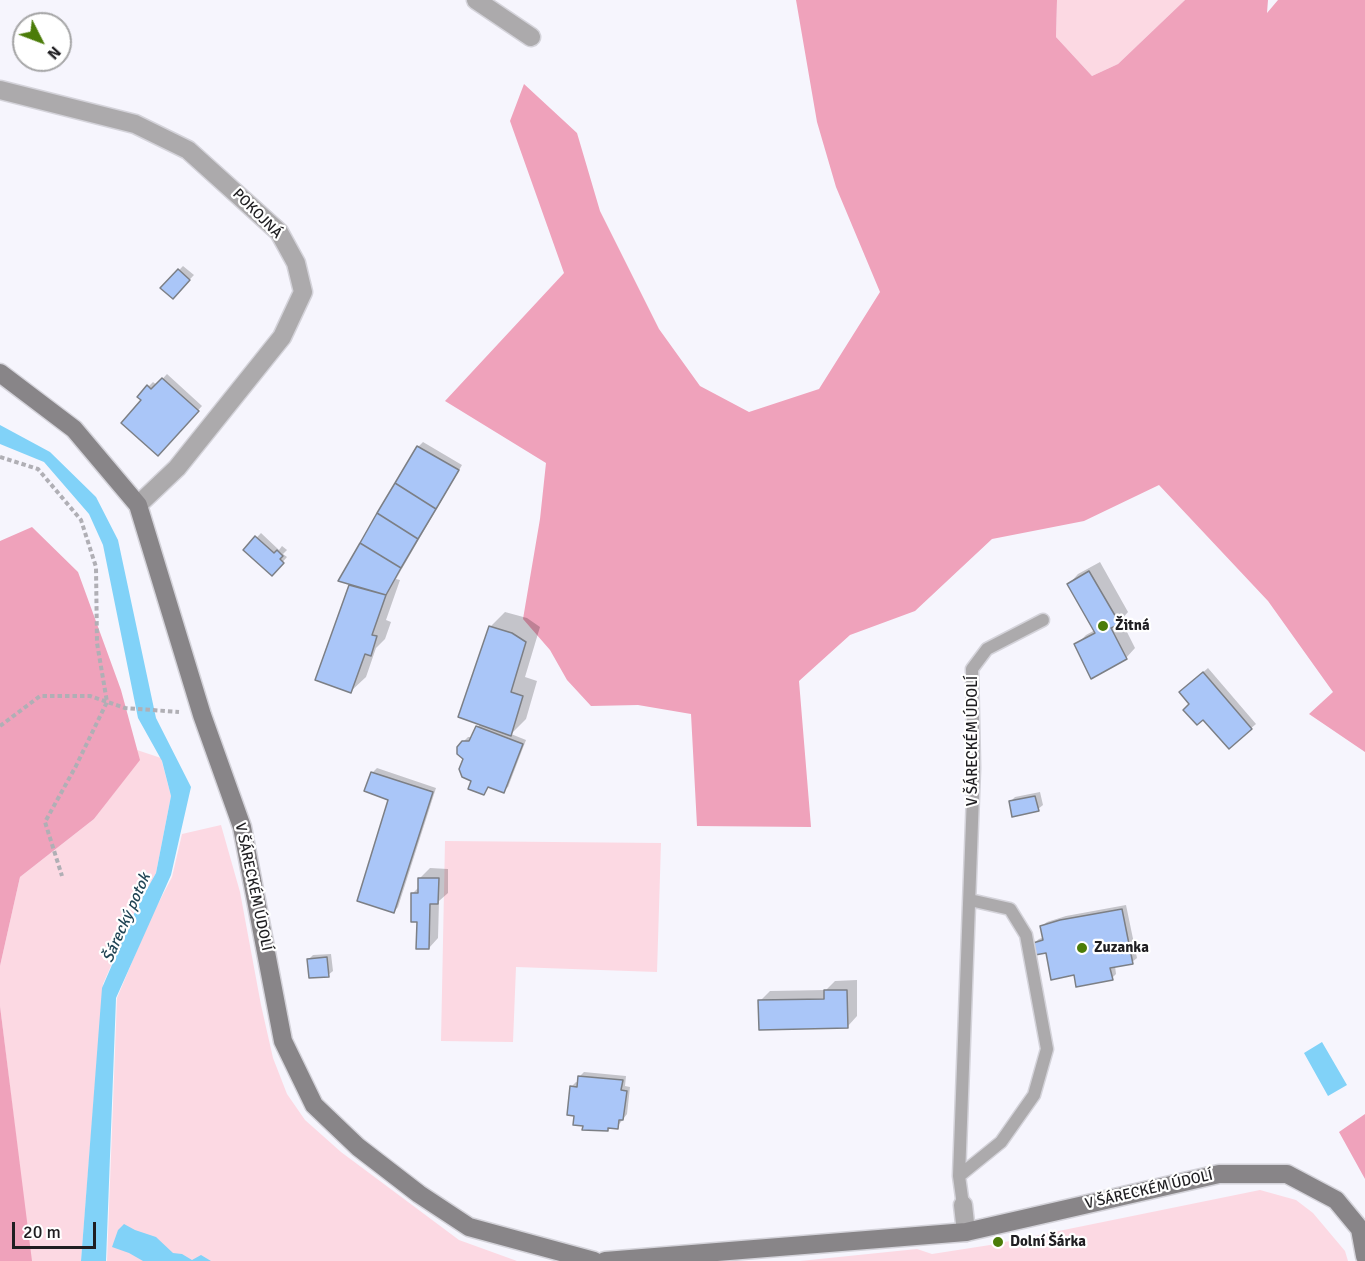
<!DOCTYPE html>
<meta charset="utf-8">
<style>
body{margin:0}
#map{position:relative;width:1365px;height:1261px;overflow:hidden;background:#f6f5fd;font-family:Signika,sans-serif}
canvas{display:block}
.north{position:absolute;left:12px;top:12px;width:60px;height:60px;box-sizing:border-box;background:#fff;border:2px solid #a5a5a6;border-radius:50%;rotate:132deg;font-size:16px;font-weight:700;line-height:24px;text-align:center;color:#1f1e21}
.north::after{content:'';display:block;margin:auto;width:21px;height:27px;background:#4b7c09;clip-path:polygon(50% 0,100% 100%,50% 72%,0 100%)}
.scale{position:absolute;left:12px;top:1222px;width:84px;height:27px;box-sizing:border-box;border:3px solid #1f1e21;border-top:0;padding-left:8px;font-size:18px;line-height:21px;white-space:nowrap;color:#1f1e21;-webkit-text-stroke:4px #fff;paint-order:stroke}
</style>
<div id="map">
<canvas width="1365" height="1261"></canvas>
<div class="north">N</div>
<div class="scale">20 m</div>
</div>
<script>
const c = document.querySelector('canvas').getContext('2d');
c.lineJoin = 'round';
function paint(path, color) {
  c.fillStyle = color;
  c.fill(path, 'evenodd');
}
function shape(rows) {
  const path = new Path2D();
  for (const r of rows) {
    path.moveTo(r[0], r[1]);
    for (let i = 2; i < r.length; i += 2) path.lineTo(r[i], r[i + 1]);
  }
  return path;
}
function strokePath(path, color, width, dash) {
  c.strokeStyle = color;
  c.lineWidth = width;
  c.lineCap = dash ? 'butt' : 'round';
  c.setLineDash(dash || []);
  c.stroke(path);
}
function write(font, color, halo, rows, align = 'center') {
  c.font = font + ' Signika,sans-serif';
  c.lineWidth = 4.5;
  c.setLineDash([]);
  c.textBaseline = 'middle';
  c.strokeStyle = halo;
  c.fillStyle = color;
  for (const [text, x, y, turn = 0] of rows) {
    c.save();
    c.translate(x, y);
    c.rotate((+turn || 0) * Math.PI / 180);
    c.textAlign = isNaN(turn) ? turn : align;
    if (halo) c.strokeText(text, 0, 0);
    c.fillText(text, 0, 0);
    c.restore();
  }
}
paint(shape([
 [1057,0,1185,0,1118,64,1092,76,1056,37],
 [137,750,161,758,171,796,156,873,137,907,103,984,81,1261,31,1261,0,1006,0,966,20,877,94,819,139,760],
 [221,825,240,892,261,1005,273,1058,287,1094,305,1120,341,1152,459,1240,517,1261,107,1261,117,998,150,919,172,877,182,834],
 [445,841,661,843,657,972,516,967,513,1042,441,1041],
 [1260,1190,1296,1200,1313,1213,1345,1251,1348,1261,800,1261,917,1249,932,1254,990,1245]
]), '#fcd9e3');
paint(shape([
 [796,0,1057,0,1056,37,1092,76,1118,64,1185,0,1268,0,1267,13,1278,0,1365,0,1365,752,1309,714,1333,692,1268,601,1159,485,1084,521,992,539,915,611,850,635,799,681,811,827,697,826,691,714,638,705,591,706,567,680,550,650,523,619,540,519,546,463,445,401,564,273,510,121,524,84,577,133,600,211,659,329,700,386,749,412,819,389,880,292,836,187,817,122],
 [32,527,78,572,121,690,140,760,94,819,20,877,0,966,0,541],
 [0,1006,32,1261,0,1261],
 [1365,1114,1365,1179,1339,1132]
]), '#efa2bb');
paint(shape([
 [0,425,50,452,96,497,118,540,156,718,191,787,171,875,116,998,106,1261,81,1261,102,988,137,907,156,873,171,796,162,761,138,718,103,545,89,514,44,462,0,444],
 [1322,1042,1347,1085,1328,1096,1304,1053],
 [124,1224,135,1230,156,1237,173,1253,182,1254,192,1260,201,1255,211,1261,143,1261,129,1253,112,1247,118,1230]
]), '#81d2f8');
paint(shape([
 [183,266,194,275,173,297,162,288],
 [167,374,202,406,158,454,143,400,139,396,153,382,157,385],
 [423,442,462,465,396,579,400,580,386,620,391,622,385,639,376,648,366,677,351,691,350,586,418,447],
 [261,533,279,550,282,546,287,550,283,554,287,557,272,574,245,550],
 [1100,562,1128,612,1121,620,1135,648,1126,658,1076,645,1086,635,1095,630,1069,584,1078,574],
 [505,612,527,618,540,627,525,677,537,681,526,719,511,734,526,740,508,787,503,791,489,786,484,793,473,780,460,745,468,737,473,737,480,723,490,627],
 [1208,668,1256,724,1229,747,1191,704,1185,688],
 [377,768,436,788,398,907,394,912,390,799,372,773],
 [1040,792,1043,805,1038,809,1010,802,1015,797],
 [430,868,448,869,448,893,439,901,438,938,429,948,418,921,412,894,420,886,420,878],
 [1126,905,1137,958,1132,962,1115,966,1116,974,1112,978,1075,974,1034,943,1039,939,1044,937,1042,926,1047,922,1066,916],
 [331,954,333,971,328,975,309,959,313,955],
 [857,980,857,1016,848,1026,760,1001,770,991,826,990,835,981],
 [584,1072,626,1076,625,1086,630,1087,627,1114,617,1127,611,1127,608,1130,571,1087,576,1082,579,1083,579,1077]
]), '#0003');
const building = shape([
 [178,269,190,280,173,299,160,288,178,269],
 [162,378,199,411,158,456,121,423,141,400,137,397,147,385,151,389,162,378],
 [417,446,459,470,436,509,395,483,417,446],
 [395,483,436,509,418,539,377,513,395,483],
 [377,513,418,539,401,568,360,543,377,513],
 [255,536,274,553,277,550,283,556,280,559,284,563,272,576,243,550,255,536],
 [360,543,401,568,386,595,338,581,360,543],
 [1089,571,1120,624,1111,628,1127,659,1091,679,1074,644,1095,633,1067,584,1089,571],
 [349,585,386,595,372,635,377,636,371,656,365,654,351,693,315,680,349,585],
 [489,626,512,633,526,642,511,692,523,696,511,736,458,717,489,626],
 [1203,672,1252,729,1229,749,1203,720,1197,725,1183,710,1189,704,1179,692,1203,672],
 [476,726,523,744,504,793,488,787,484,795,468,789,471,781,462,777,459,769,463,759,457,754,457,747,462,741,469,741,476,726],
 [371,772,433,792,394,913,357,901,388,800,364,791,371,772],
 [1035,796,1039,811,1012,817,1009,801,1035,796],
 [418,878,439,878,438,904,430,904,429,949,416,949,417,922,411,922,411,893,418,893,418,878],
 [1122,909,1133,964,1110,968,1113,980,1076,987,1074,975,1051,980,1046,953,1035,955,1033,943,1043,940,1040,926,1060,920,1122,909],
 [327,957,329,977,309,978,307,959,327,957],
 [824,990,847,990,848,1028,759,1030,758,1000,824,999,824,990],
 [578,1076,623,1080,621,1090,627,1091,623,1120,619,1120,618,1129,608,1128,608,1131,582,1130,583,1126,573,1125,574,1116,567,1115,570,1086,577,1087,578,1076]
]);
paint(building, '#aac6f8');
strokePath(building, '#7c7f85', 1.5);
const lane = shape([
 [959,1176,1001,1142,1034,1095,1047,1049,1026,935,1010,909,970,900],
 [963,1205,959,1176,974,768,972,669,987,649,1043,620]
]);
const street = shape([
 [476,0,531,37],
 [0,90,135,124,188,150,279,232,296,263,303,292,282,337,177,468,138,505],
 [963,1205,966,1232]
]);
const secondary = shape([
 [0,373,74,429,138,505,202,715,242,827,283,1041,314,1105,358,1147,419,1194,469,1227,594,1261],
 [605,1261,966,1232,1219,1174,1287,1174,1336,1200,1360,1229,1365,1256]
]);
strokePath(lane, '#d4d3da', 15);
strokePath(street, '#d4d3da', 21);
strokePath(secondary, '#d4d3da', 21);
strokePath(shape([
 [0,457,38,469,81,520,96,567,97,643,107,702,76,766,45,822,62,876],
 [0,726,40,696,90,696,125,708,179,712]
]), '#b0afb5', 4, [4.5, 3]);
strokePath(lane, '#acaaac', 12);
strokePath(street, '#acaaac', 18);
strokePath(secondary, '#888588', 18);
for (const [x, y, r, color] of [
 [1103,626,6,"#4b7c09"],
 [1082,948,6,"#4b7c09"],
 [998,1242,6,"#4b7c09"]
]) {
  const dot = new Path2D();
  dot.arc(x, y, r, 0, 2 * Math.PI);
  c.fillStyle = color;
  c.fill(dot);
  strokePath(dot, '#fff', 2);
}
write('15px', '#1f1e21', '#fff', [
 ["POKOJNÁ",257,214,45],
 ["V ŠÁRECKÉM ÚDOLÍ",973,741,-90],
 ["V ŠÁRECKÉM ÚDOLÍ",253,887,78],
 ["V ŠÁRECKÉM ÚDOLÍ",1149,1190,-13]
]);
write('bold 15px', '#1f1e21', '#fff', [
 ["Žitná",1115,626],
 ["Zuzanka",1094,948],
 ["Dolní Šárka",1010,1242]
], 'left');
write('italic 16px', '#214555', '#fff', [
 ["Šárecký potok",127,918,-66]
]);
</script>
